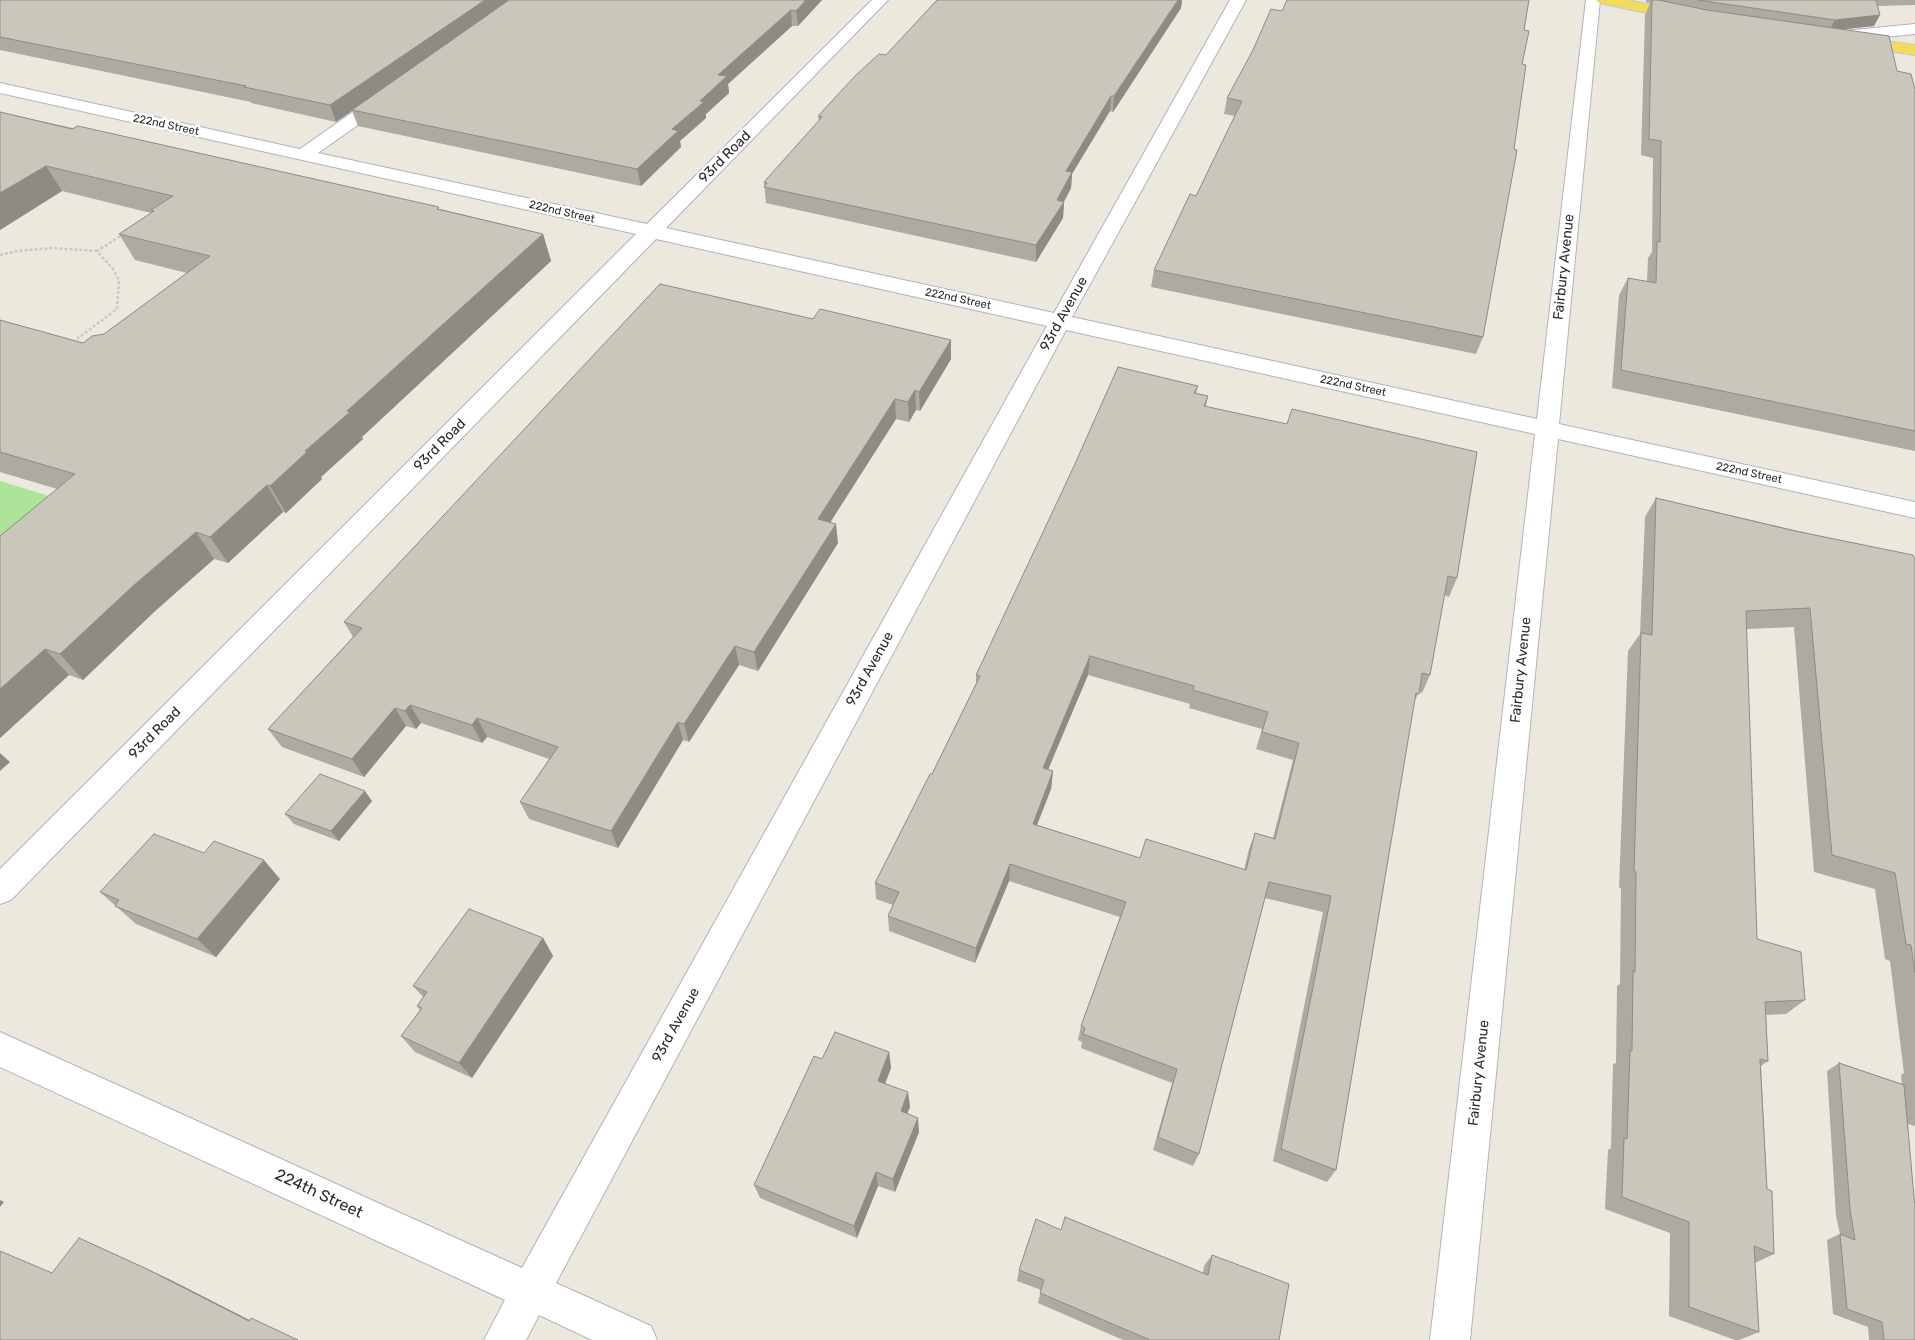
<!DOCTYPE html>
<style>
body{margin:0}
canvas{display:block;background:#ede8dd}
</style>
<canvas width="1915" height="1340"></canvas>
<script>
const c = document.querySelector('canvas').getContext('2d');
c.lineJoin = 'round';
function paint(path, color) {
  c.fillStyle = color;
  c.fill(path, 'evenodd');
}
function shape(rows) {
  const path = new Path2D();
  for (const r of rows) {
    path.moveTo(r[0], r[1]);
    for (let i = 2; i < r.length; i += 2) path.lineTo(r[i], r[i + 1]);
  }
  return path;
}
function strokePath(path, color, width, dash) {
  c.strokeStyle = color;
  c.lineWidth = width;
  c.lineCap = dash ? 'butt' : 'round';
  c.setLineDash(dash || []);
  c.stroke(path);
}
function write(font, color, halo, rows, align = 'center') {
  c.font = font + ' Rubik,sans-serif';
  c.lineWidth = 5;
  c.setLineDash([]);
  c.textBaseline = 'middle';
  c.strokeStyle = halo;
  c.fillStyle = color;
  for (const [text, x, y, turn = 0] of rows) {
    c.save();
    c.translate(x, y);
    c.rotate((+turn || 0) * Math.PI / 180);
    c.textAlign = isNaN(turn) ? turn : align;
    if (halo) c.strokeText(text, 0, 0);
    c.fillText(text, 0, 0);
    c.restore();
  }
}
paint(shape([
 [0,481,82,506,0,574]
]), '#ace49a');
const minor = shape([
 [872,0,888,0,666,228,1054,313,1230,0,1246,0,1072,317,1537,419,1586,0,1600,0,1559,424,1915,502,1915,518,1558,439,1470,1340,1430,1340,1535,434,1066,330,556,1283,651,1326,657,1340,592,1340,539,1315,526,1340,484,1340,505,1300,0,1067,0,1032,522,1268,1047,326,656,239,11,900,0,904,0,869,636,234,0,93,0,83,300,149,380,93,386,92,392,93,394,97,392,101,318,153,647,224,872,0],
 [1915,24,1915,34,1834,42,1828,40,1826,37,1828,34,1834,32,1915,24]
]);
const major = shape([
 [1596,0,1627,0,1684,11,1689,13,1692,16,1689,19,1684,21,1604,4,1599,3,1596,0],
 [1855,37,1915,45,1915,55,1849,45,1847,42,1849,39,1855,37]
]);
strokePath(minor, '#b1b2bf', 2);
strokePath(major, '#c8c8c8', 2);
strokePath(shape([
 [0,255,18,251,52,248,97,251],
 [73,342,117,309,119,280,113,269,97,251,122,235]
]), '#c8c8c8', 2.5, [3, 2]);
paint(minor, '#fff');
paint(major, '#f2dc5e');
paint(shape([
 [0,0,822,0,798,26,792,26,728,84,729,93,706,114,706,118,680,141,681,147,641,186,358,126,352,111,336,122,251,103,251,102,0,50],
 [937,0,1182,0,1181,8,1113,112,1110,111,1072,174,1071,188,1064,202,1063,218,1036,262,766,203,764,182,819,121,818,116,886,55],
 [1646,0,1915,0,1915,5,1878,6,1874,26,1843,29,1897,71,1915,90,1915,451,1612,388,1619,295,1628,278,1647,282,1648,258,1652,252,1653,158,1641,155,1645,15,1650,3,1646,2],
 [1282,11,1524,30,1522,64,1483,337,1476,354,1151,287,1154,270,1196,196,1235,116,1224,114,1227,98],
 [0,112,440,209,543,234,551,261,362,437,363,439,321,477,322,479,286,513,283,512,228,563,214,559,154,612,83,680,69,675,0,738,0,536,57,489,0,472,0,320,83,343,104,334,187,273,135,260,119,234,151,213,62,191,0,230],
 [813,319,951,340,951,359,920,411,916,410,909,422,896,419,830,523,838,543,758,671,739,665,689,742,683,740,618,848,529,819,520,802,549,759,487,737,482,743,421,723,416,729,406,726,364,777,282,747,268,729,353,637,344,622],
 [1198,386,1196,394,1208,396,1206,406,1457,578,1449,597,1444,595,1430,675,1422,693,1419,692,1414,702,1336,1170,1327,1182,1273,1161,1323,912,1265,898,1199,1154,1193,1166,1153,1150,1172,1083,1081,1048,1082,1042,1078,1040,1081,1026,1120,917,1009,881,975,963,889,931,888,916,893,905,876,899,875,883,932,774,976,684,976,675],
 [1088,675,1190,704,1189,708,1262,729,1256,749,1293,760,1273,838,1255,833,1249,849,1244,870,1140,858,1037,825,1051,789,1053,771,1048,770],
 [1656,498,1915,558,1915,1126,1908,1124,1915,1340,1869,1340,1868,1327,1833,1314,1827,1240,1840,1234,1836,1216,1827,1071,1839,1063,1902,1084,1901,1075,1904,1073,1890,961,1885,959,1875,889,1814,872,1794,627,1746,629,1757,939,1805,1000,1786,1014,1766,1015,1768,1061,1761,1066,1767,1189,1774,1254,1755,1263,1759,1332,1739,1340,1735,1340,1669,1316,1670,1233,1605,1209,1608,1150,1611,1148,1613,1064,1616,1063,1617,986,1620,984,1621,888,1619,888,1628,651,1640,634,1645,517],
 [372,801,339,841,294,824,285,814],
 [204,853,280,879,216,957,136,924,100,892],
 [543,938,553,956,472,1078,415,1052,401,1036,420,1010,417,1006,423,997,413,986],
 [889,1052,891,1068,885,1084,910,1107,907,1114,919,1132,895,1192,878,1186,857,1238,760,1198,754,1185,822,1059],
 [1061,1230,1203,1273,1204,1266,1212,1255,1279,1340,1123,1340,1038,1303,1041,1290,1017,1281,1019,1270]
]), '#adaaa2');
paint(shape([
 [485,0,512,0,336,122,330,105],
 [806,0,822,0,798,26,796,11],
 [1175,0,1182,0,1181,8,1113,112,1114,96],
 [791,10,792,26,728,84,729,93,706,114,706,118,680,141,681,147,641,186,637,169,672,129,700,101,718,75],
 [1880,15,1874,26,1829,31,1835,20],
 [1111,96,1110,111,1072,174,1071,188,1062,205,1064,202,1063,218,1036,262,1036,245,1057,200,1066,171],
 [46,166,62,191,0,230,0,193],
 [543,234,551,261,362,437,363,439,321,477,322,479,286,513,270,486,347,411],
 [951,340,951,359,920,411,919,392],
 [915,390,916,410,909,422,908,402],
 [895,399,896,419,820,538,818,519],
 [267,485,283,512,228,563,210,537],
 [836,524,838,543,758,671,754,652],
 [196,532,214,559,154,612,83,680,60,654,133,586],
 [735,646,739,665,689,742,684,724],
 [45,649,69,675,0,738,0,689],
 [1090,656,1088,675,1041,786,1043,768],
 [410,705,421,723,416,729,405,711],
 [395,708,406,726,364,777,352,759],
 [477,718,487,737,482,743,472,725],
 [678,722,683,740,618,848,611,831],
 [0,753,10,762,0,771],
 [1053,771,1051,789,1031,840,1033,824],
 [365,791,372,801,339,841,331,831],
 [264,860,280,879,216,957,197,939],
 [1010,864,1009,881,975,963,976,948],
 [543,938,553,956,472,1078,459,1063],
 [889,1052,891,1068,880,1096,878,1081],
 [908,1092,910,1107,902,1126,901,1111],
 [918,1118,919,1132,895,1192,893,1179],
 [876,1172,878,1186,857,1238,854,1226],
 [0,1200,4,1202,0,1207],
 [79,1238,169,1279,269,1330,249,1321]
]), '#8d8b84');
const building = shape([
 [0,0,485,0,330,105,244,87,246,86,0,37,0,0],
 [509,0,806,0,796,11,791,10,718,75,727,76,700,101,704,102,672,129,678,131,637,169,352,110,509,0],
 [937,0,1178,0,1114,96,1111,96,1066,171,1072,172,1057,200,1064,202,1036,245,764,187,767,183,764,182,822,117,818,116,856,75,879,54,886,55,937,0],
 [1287,0,1529,0,1524,30,1529,31,1522,64,1526,65,1514,149,1517,150,1483,337,1154,270,1190,194,1196,196,1242,101,1227,98,1253,50,1271,9,1282,11,1287,0],
 [1652,0,1658,0,1707,10,1889,36,1897,71,1911,74,1915,90,1915,431,1621,370,1628,278,1656,283,1657,241,1660,242,1661,141,1649,139,1652,0],
 [1698,0,1876,0,1880,15,1835,20,1698,0],
 [0,112,72,129,78,126,439,207,437,209,543,234,347,411,350,412,305,451,307,452,270,486,267,485,210,537,196,532,133,586,60,654,45,649,0,689,0,536,75,474,0,452,0,320,83,343,92,336,104,334,210,256,119,234,154,211,151,210,173,196,46,166,0,193,0,112],
 [660,284,813,319,820,309,951,340,919,392,915,390,908,402,895,399,818,519,836,524,754,652,735,646,684,724,678,722,611,831,520,802,558,747,477,718,472,725,410,705,405,711,395,708,352,759,268,729,362,628,344,622,660,284],
 [1118,367,1198,386,1194,393,1208,396,1204,406,1287,424,1292,409,1477,452,1457,578,1448,576,1430,675,1422,673,1419,694,1416,693,1336,1170,1281,1149,1331,896,1269,882,1199,1154,1158,1137,1177,1069,1083,1034,1085,1028,1081,1026,1126,902,1010,864,976,948,888,916,899,892,875,883,930,774,932,774,980,676,976,675,1074,466,1118,367],
 [1090,656,1194,686,1193,690,1268,712,1262,732,1299,743,1275,839,1255,833,1246,870,1146,839,1140,858,1033,824,1053,771,1043,768,1090,656],
 [1656,498,1795,531,1913,555,1914,558,1915,558,1915,973,1911,945,1906,944,1895,873,1832,855,1810,608,1746,611,1757,939,1801,952,1805,1000,1765,1002,1768,1061,1760,1059,1767,1189,1772,1191,1774,1254,1754,1246,1759,1332,1689,1307,1689,1222,1622,1197,1624,1138,1627,1139,1630,1050,1632,1051,1633,971,1635,972,1636,872,1634,871,1641,633,1652,635,1656,498],
 [320,774,365,791,331,831,285,814,320,774],
 [154,834,204,853,214,841,264,860,197,939,115,906,119,900,100,892,154,834],
 [469,909,543,938,459,1063,401,1036,422,1008,417,1006,427,992,413,986,469,909],
 [835,1032,889,1052,878,1081,908,1092,901,1111,918,1118,893,1179,876,1172,854,1226,754,1185,814,1056,822,1059,835,1032],
 [1839,1063,1904,1085,1915,1208,1915,1340,1884,1340,1882,1322,1847,1309,1840,1234,1855,1240,1850,1209,1839,1063],
 [1065,1217,1208,1275,1212,1255,1289,1284,1279,1340,1150,1340,1040,1293,1044,1280,1019,1270,1036,1219,1061,1230,1065,1217],
 [79,1238,147,1269,249,1321,251,1318,298,1340,0,1340,0,1251,52,1273,79,1238]
]);
paint(building, '#c9c6bc');
strokePath(building, '#8d8b84', 1);
write('11px', '#2b2b2b', '#fff', [
 ["222nd Street",166,125,12],
 ["222nd Street",562,212,13],
 ["222nd Street",958,299,12],
 ["222nd Street",1353,386,12],
 ["222nd Street",1749,473,12]
]);
write('14px', '#2b2b2b', '#fff', [
 ["93rd Road",725,157,-45],
 ["Fairbury Avenue",1564,267,-84],
 ["93rd Avenue",1064,314,-61],
 ["93rd Road",440,445,-45],
 ["93rd Avenue",870,669,-61],
 ["Fairbury Avenue",1521,670,-84],
 ["93rd Road",155,733,-45],
 ["93rd Avenue",676,1025,-61],
 ["Fairbury Avenue",1479,1073,-84]
]);
write('16px', '#2b2b2b', '#fff', [
 ["224th Street",319,1194,25]
]);
</script>
